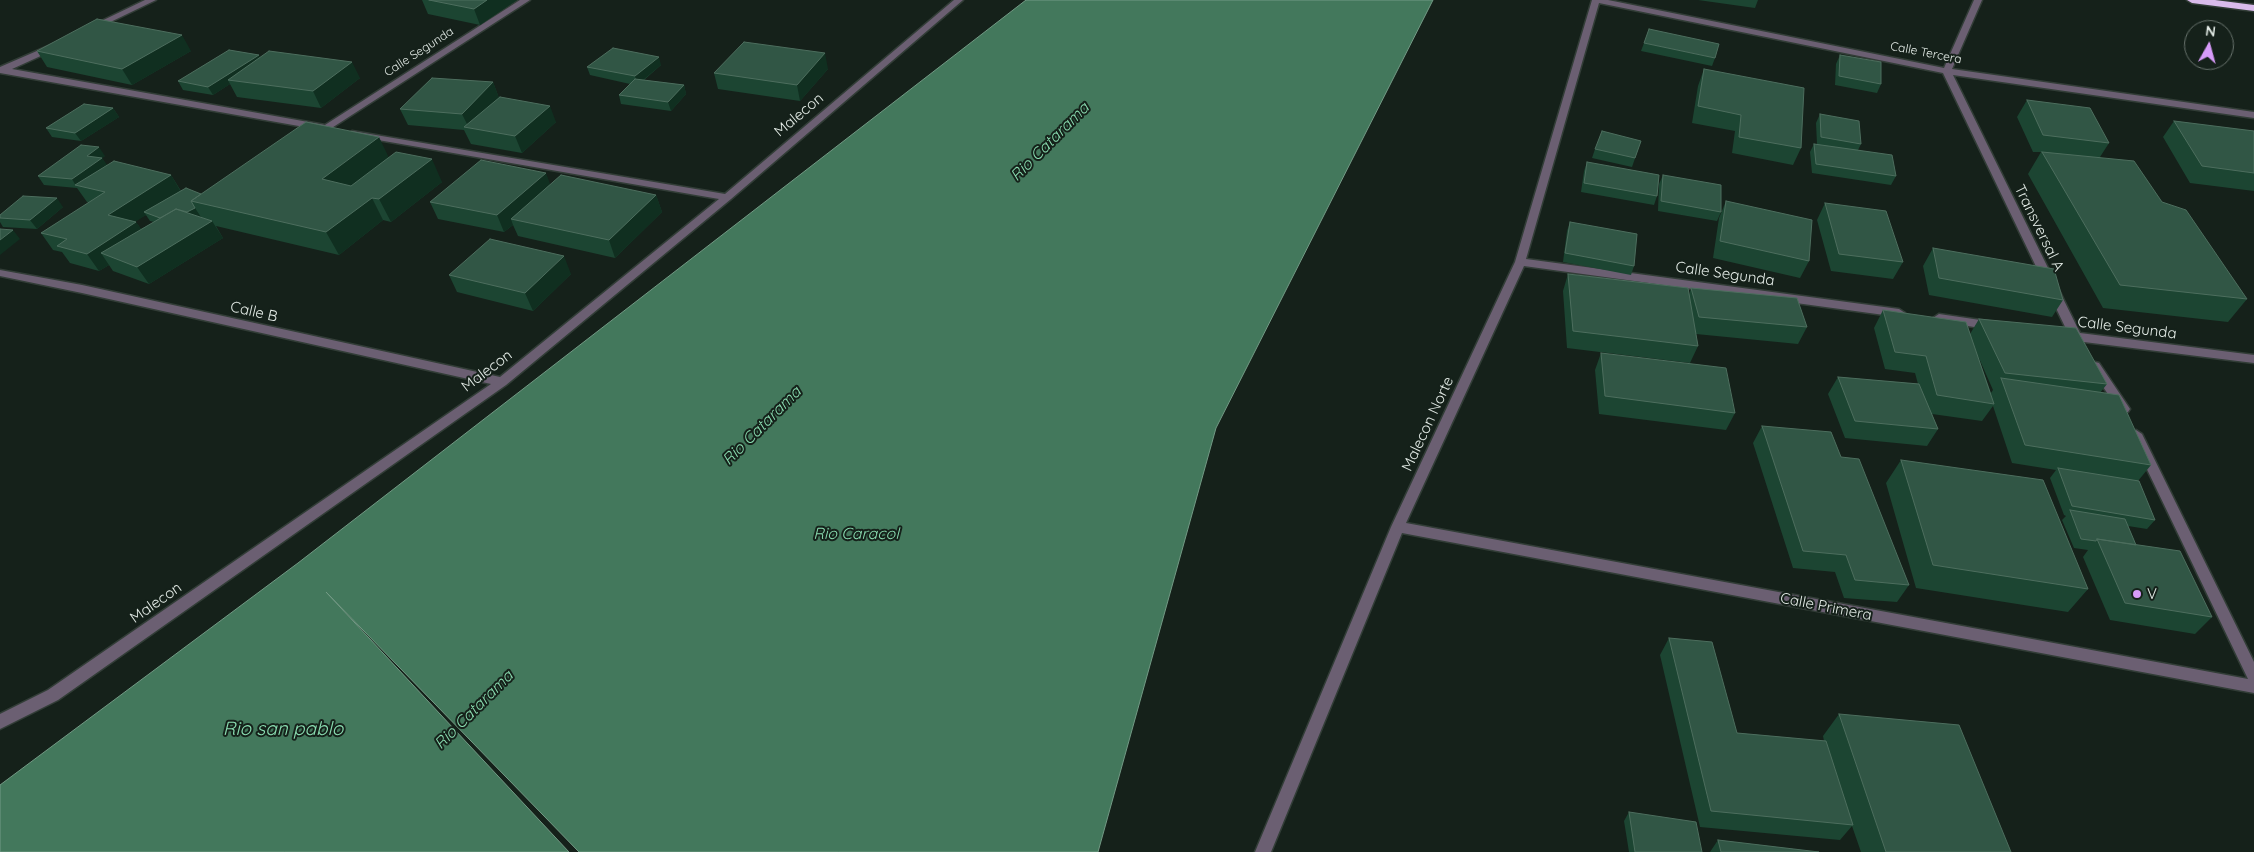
<!DOCTYPE html>
<style>
body{margin:0}
#map{position:relative;width:2254px;height:852px;overflow:hidden;background:#15211a;font-family:Quicksand,sans-serif}
canvas{display:block}
.north{position:absolute;left:2184px;top:20px;width:50px;height:50px;box-sizing:border-box;background:#15211a;border:1px solid #67726c;border-radius:50%;rotate:7deg;font-size:14px;font-weight:700;line-height:20px;text-align:center;color:#e3ebe6}
.north::after{content:'';display:block;margin:auto;width:18px;height:22px;background:#d79bf9;clip-path:polygon(50% 0,100% 100%,50% 72%,0 100%)}
</style>
<div id="map">
<canvas width="2254" height="852"></canvas>
<div class="north">N</div>
</div>
<script>
const c = document.querySelector('canvas').getContext('2d');
c.lineJoin = 'round';
function paint(path, color) {
  c.fillStyle = color;
  c.fill(path, 'evenodd');
}
function shape(rows) {
  const path = new Path2D();
  for (const r of rows) {
    path.moveTo(r[0], r[1]);
    for (let i = 2; i < r.length; i += 2) path.lineTo(r[i], r[i + 1]);
  }
  return path;
}
function strokePath(path, color, width, dash) {
  c.strokeStyle = color;
  c.lineWidth = width;
  c.lineCap = dash ? 'butt' : 'round';
  c.setLineDash(dash || []);
  c.stroke(path);
}
function write(font, color, halo, rows, align = 'center') {
  c.font = font + ' Quicksand,sans-serif';
  c.lineWidth = 4;
  c.setLineDash([]);
  c.textBaseline = 'middle';
  c.strokeStyle = halo;
  c.fillStyle = color;
  for (const [text, x, y, turn = 0] of rows) {
    c.save();
    c.translate(x, y);
    c.rotate((+turn || 0) * Math.PI / 180);
    c.textAlign = isNaN(turn) ? turn : align;
    if (halo) c.strokeText(text, 0, 0);
    c.fillText(text, 0, 0);
    c.restore();
  }
}
const water = shape([
 [1026,0,1433,0,1216,428,1098,852,579,852,326,592,569,852,0,852,0,785,298,563,1026,0]
]);
paint(water, '#43785c');
strokePath(water, '#739a85', 1);
const street = shape([
 [145,0,156,0,96,29,89,27,145,0],
 [520,0,530,0,327,131,0,73,0,67,53,44,56,45,56,49,12,69,325,125,520,0],
 [954,0,963,0,731,199,506,385,58,700,0,729,0,714,48,690,491,384,82,293,0,276,0,270,82,285,500,377,719,199,355,136,350,133,352,131,725,194,954,0],
 [1592,0,1608,0,1944,68,1974,0,1982,0,1952,69,2254,112,2254,118,1953,75,2080,333,2254,355,2254,363,2084,342,2078,345,2066,339,2064,336,2068,333,1943,73,1599,3,1526,259,1899,309,1905,313,1899,317,1524,266,1406,523,2248,679,2130,434,2136,430,2142,434,2254,662,2254,693,1402,533,1271,852,1255,852,1391,527,1515,262,1592,0],
 [1939,314,1994,322,2000,326,1994,330,1935,321,1933,318,1939,314],
 [2095,362,2099,363,2128,406,2130,409,2128,412,2120,412,2091,369,2089,366,2091,363,2095,362]
]);
const highway = shape([
 [2187,0,2215,0,2254,5,2254,11,2192,3,2187,0]
]);
strokePath(street, '#323d37', 3);
strokePath(highway, '#323d37', 3);
paint(street, '#6b5f72');
paint(highway, '#d9bbeb');
paint(shape([
 [422,0,517,0,480,25,428,14],
 [1698,0,1758,0,1755,8],
 [1644,43,1715,58,1712,66,1641,51],
 [37,51,191,51,132,85,47,67],
 [1840,55,1881,84,1877,93,1835,85,1836,64],
 [260,58,360,78,321,108,237,97,230,84,213,95,183,90,178,81],
 [661,65,644,80,684,85,686,94,671,111,621,104,619,95,630,84,590,75,587,67],
 [828,69,800,101,718,89,714,73],
 [1704,69,1801,148,1793,165,1732,153,1735,131,1692,123,1698,86],
 [493,82,499,98,556,122,522,153,471,144,464,130,408,125,400,109],
 [2027,100,2109,143,2100,157,2162,202,2247,299,2228,322,2103,308,2028,174,2041,152,2033,152,2017,117],
 [113,108,119,117,81,141,52,137,46,128],
 [1820,114,1861,144,1858,150,1896,176,1891,185,1812,173,1810,152,1814,144,1817,144,1816,123],
 [2174,121,2254,131,2254,191,2190,183,2163,137],
 [1641,141,1632,167,1592,158,1595,149],
 [105,156,102,158,107,166,171,175,181,191,201,194,389,157,442,182,391,222,383,220,339,255,216,226,223,238,149,284,113,271,109,265,99,271,70,263,62,252,53,250,41,233,89,203,87,202,77,188,44,185,38,176],
 [146,215,150,221,154,222,141,229,135,221],
 [1587,162,1657,196,1654,205,1581,192,1584,171],
 [1663,175,1721,212,1717,221,1658,211,1659,184],
 [550,184,656,195,662,212,615,258,518,236,513,225,504,232,438,219,430,202],
 [1726,201,1809,261,1800,278,1713,258,1719,218],
 [1825,203,1903,262,1893,279,1831,271,1817,220],
 [63,207,37,229,3,227,0,222,0,215],
 [1570,222,1634,266,1631,275,1563,262,1567,231],
 [1933,248,2063,300,2052,317,1929,295,1923,266],
 [571,274,533,311,457,292,449,275],
 [1568,274,1689,295,1691,288,1807,327,1798,344,1696,334,1698,346,1690,363,1567,348,1563,291],
 [1883,310,1970,334,1979,319,2107,384,2100,393,2151,465,2138,481,2155,520,2147,529,2128,526,2136,545,2212,617,2195,634,2110,620,2083,557,2088,550,2074,548,2062,520,2066,516,2064,515,2050,478,2056,470,2012,463,1993,406,1982,421,1932,414,1938,429,1927,446,1845,438,1828,394,1838,377,1918,384,1915,373,1885,369,1874,328],
 [1978,356,1993,390,1991,393],
 [1601,353,1735,413,1726,430,1599,414,1595,370],
 [1762,426,1841,457,1909,585,1897,602,1844,598,1835,572,1793,568,1753,443],
 [1901,460,2088,589,2068,612,1916,588,1886,483],
 [1669,638,1737,733,1824,741,1823,736,1839,714,2011,852,1861,852,1852,826,1840,840,1700,827,1660,655],
 [1629,812,1702,852,1629,852,1624,821],
 [1718,840,1819,852,1710,852]
]), '#1c4532');
paint(shape([
 [487,0,517,0,480,25,474,9],
 [182,35,191,51,132,85,122,69],
 [825,53,828,69,800,101,797,85],
 [259,55,263,64,228,80,230,84,213,95,208,87],
 [659,57,661,65,637,85,635,76],
 [352,62,360,78,321,108,313,91],
 [493,82,499,98,469,128,462,114],
 [684,85,686,94,671,111,668,102],
 [550,106,556,122,522,153,515,136],
 [113,108,119,117,81,141,75,133],
 [379,137,390,160,334,202,322,179],
 [99,147,105,156,102,158,108,166,76,186,72,179,87,156],
 [432,159,442,182,391,222,379,199],
 [546,173,552,189,511,219,513,225,504,232,497,215],
 [171,175,181,192,144,212,146,215,120,232,108,215],
 [656,195,662,212,615,258,609,240],
 [57,198,63,207,37,229,30,220],
 [372,198,383,220,339,255,326,232],
 [195,208,201,217,170,222],
 [212,221,223,238,149,284,137,267],
 [136,222,148,239,101,253,109,265,99,271,87,254],
 [13,230,20,239,0,255,0,240],
 [564,256,571,274,533,311,525,293]
]), '#102f20');
const building = shape([
 [429,0,487,0,474,9,429,0],
 [97,19,182,35,122,69,37,51,97,19],
 [1649,29,1719,44,1715,58,1644,43,1649,29],
 [744,42,825,53,797,85,714,73,744,42],
 [613,48,659,57,635,76,587,67,613,48],
 [229,50,259,55,208,87,178,81,229,50],
 [269,51,352,62,313,91,228,80,269,51],
 [1840,55,1881,62,1881,84,1839,76,1840,55],
 [1704,69,1804,88,1801,148,1739,137,1741,115,1698,106,1704,69],
 [432,78,493,82,462,114,400,109,432,78],
 [635,79,684,85,668,102,619,95,635,79],
 [500,97,550,106,515,136,464,127,500,97],
 [2027,100,2090,108,2109,143,2043,135,2027,100],
 [84,104,113,108,75,133,46,128,84,104],
 [1820,114,1859,121,1861,144,1821,137,1820,114],
 [2174,121,2254,131,2254,173,2202,166,2174,121],
 [306,122,379,137,322,179,351,186,396,152,432,159,379,199,372,198,326,232,191,201,306,122],
 [1602,131,1641,141,1635,158,1595,149,1602,131],
 [1814,144,1892,155,1896,176,1816,164,1814,144],
 [81,145,99,147,87,156,102,158,72,179,38,176,81,145],
 [2042,152,2134,161,2162,202,2186,210,2247,299,2120,285,2042,152],
 [481,160,546,173,497,215,430,202,481,160],
 [114,161,171,175,108,215,136,222,87,254,57,246,67,239,41,233,105,192,75,185,114,161],
 [1587,162,1659,175,1657,196,1584,183,1587,162],
 [561,175,656,195,609,240,511,219,561,175],
 [1663,175,1721,185,1721,212,1661,201,1663,175],
 [186,188,201,194,191,201,195,208,187,212,176,209,160,218,144,212,186,188],
 [23,196,57,198,30,220,0,218,0,215,23,196],
 [1726,201,1812,220,1809,261,1720,241,1726,201],
 [1825,203,1886,211,1903,262,1839,254,1825,203],
 [176,209,212,221,137,267,101,253,176,209],
 [1570,222,1637,234,1634,266,1565,253,1570,222],
 [0,229,13,230,0,240,0,229],
 [490,239,564,256,525,293,449,275,490,239],
 [1933,248,2054,269,2063,300,1939,278,1933,248],
 [1568,274,1688,288,1698,346,1573,331,1568,274],
 [1691,288,1797,298,1807,327,1699,317,1691,288],
 [1883,310,1966,322,1994,404,1937,395,1926,356,1895,352,1883,310],
 [1979,319,2076,328,2107,384,2005,373,1979,319],
 [1601,353,1726,368,1735,413,1605,396,1601,353],
 [1838,377,1919,384,1938,429,1855,421,1838,377],
 [2001,378,2119,395,2151,465,2025,445,2001,378],
 [1762,426,1831,432,1841,457,1859,459,1909,585,1855,580,1846,555,1803,551,1762,426],
 [1901,460,2043,480,2088,589,1933,565,1901,460],
 [2058,468,2139,481,2155,520,2072,506,2058,468],
 [2070,510,2125,519,2136,545,2097,539,2096,541,2081,539,2070,510],
 [2097,539,2180,551,2212,617,2125,603,2097,539],
 [1669,638,1712,642,1737,733,1826,741,1853,825,1711,811,1669,638],
 [1839,714,1959,725,2011,852,1886,852,1839,714],
 [1629,812,1696,822,1702,852,1635,852,1629,812],
 [1718,840,1819,852,1721,852,1718,840]
]);
paint(building, '#315645');
strokePath(building, '#4d6e5e', 1);
for (const [x, y, r, color] of [
 [2137,594,5,"#d79bf9"]
]) {
  const dot = new Path2D();
  dot.arc(x, y, r, 0, 2 * Math.PI);
  c.fillStyle = color;
  c.fill(dot);
  strokePath(dot, '#15211a', 2);
}
write('12px', '#e3ebe6', '#15211a', [
 ["Calle Segunda",419,52,-33],
 ["Calle Tercera",1926,53,11]
]);
write('15px', '#e3ebe6', '#15211a', [
 ["Malecon",799,115,-40],
 ["Transversal A",2039,228,64],
 ["Calle Segunda",1725,274,8],
 ["Calle B",254,312,13],
 ["Calle Segunda",2127,328,7],
 ["Malecon",487,371,-37],
 ["Malecon Norte",1428,424,-65],
 ["Malecon",156,603,-35],
 ["Calle Primera",1826,607,11]
]);
write('15px', '#e3ebe6', '#15211a', [
 ["V",2147,594]
], 'left');
write('italic 16px', '#8bdeb2', '#15211a', [
 ["Rio Catarama",1050,142,-45],
 ["Rio Catarama",762,426,-45],
 ["Rio Caracol",856,534],
 ["Rio Catarama",474,710,-45]
]);
write('italic 19px', '#8bdeb2', '#15211a', [
 ["Rio san pablo",283,729]
]);
</script>
